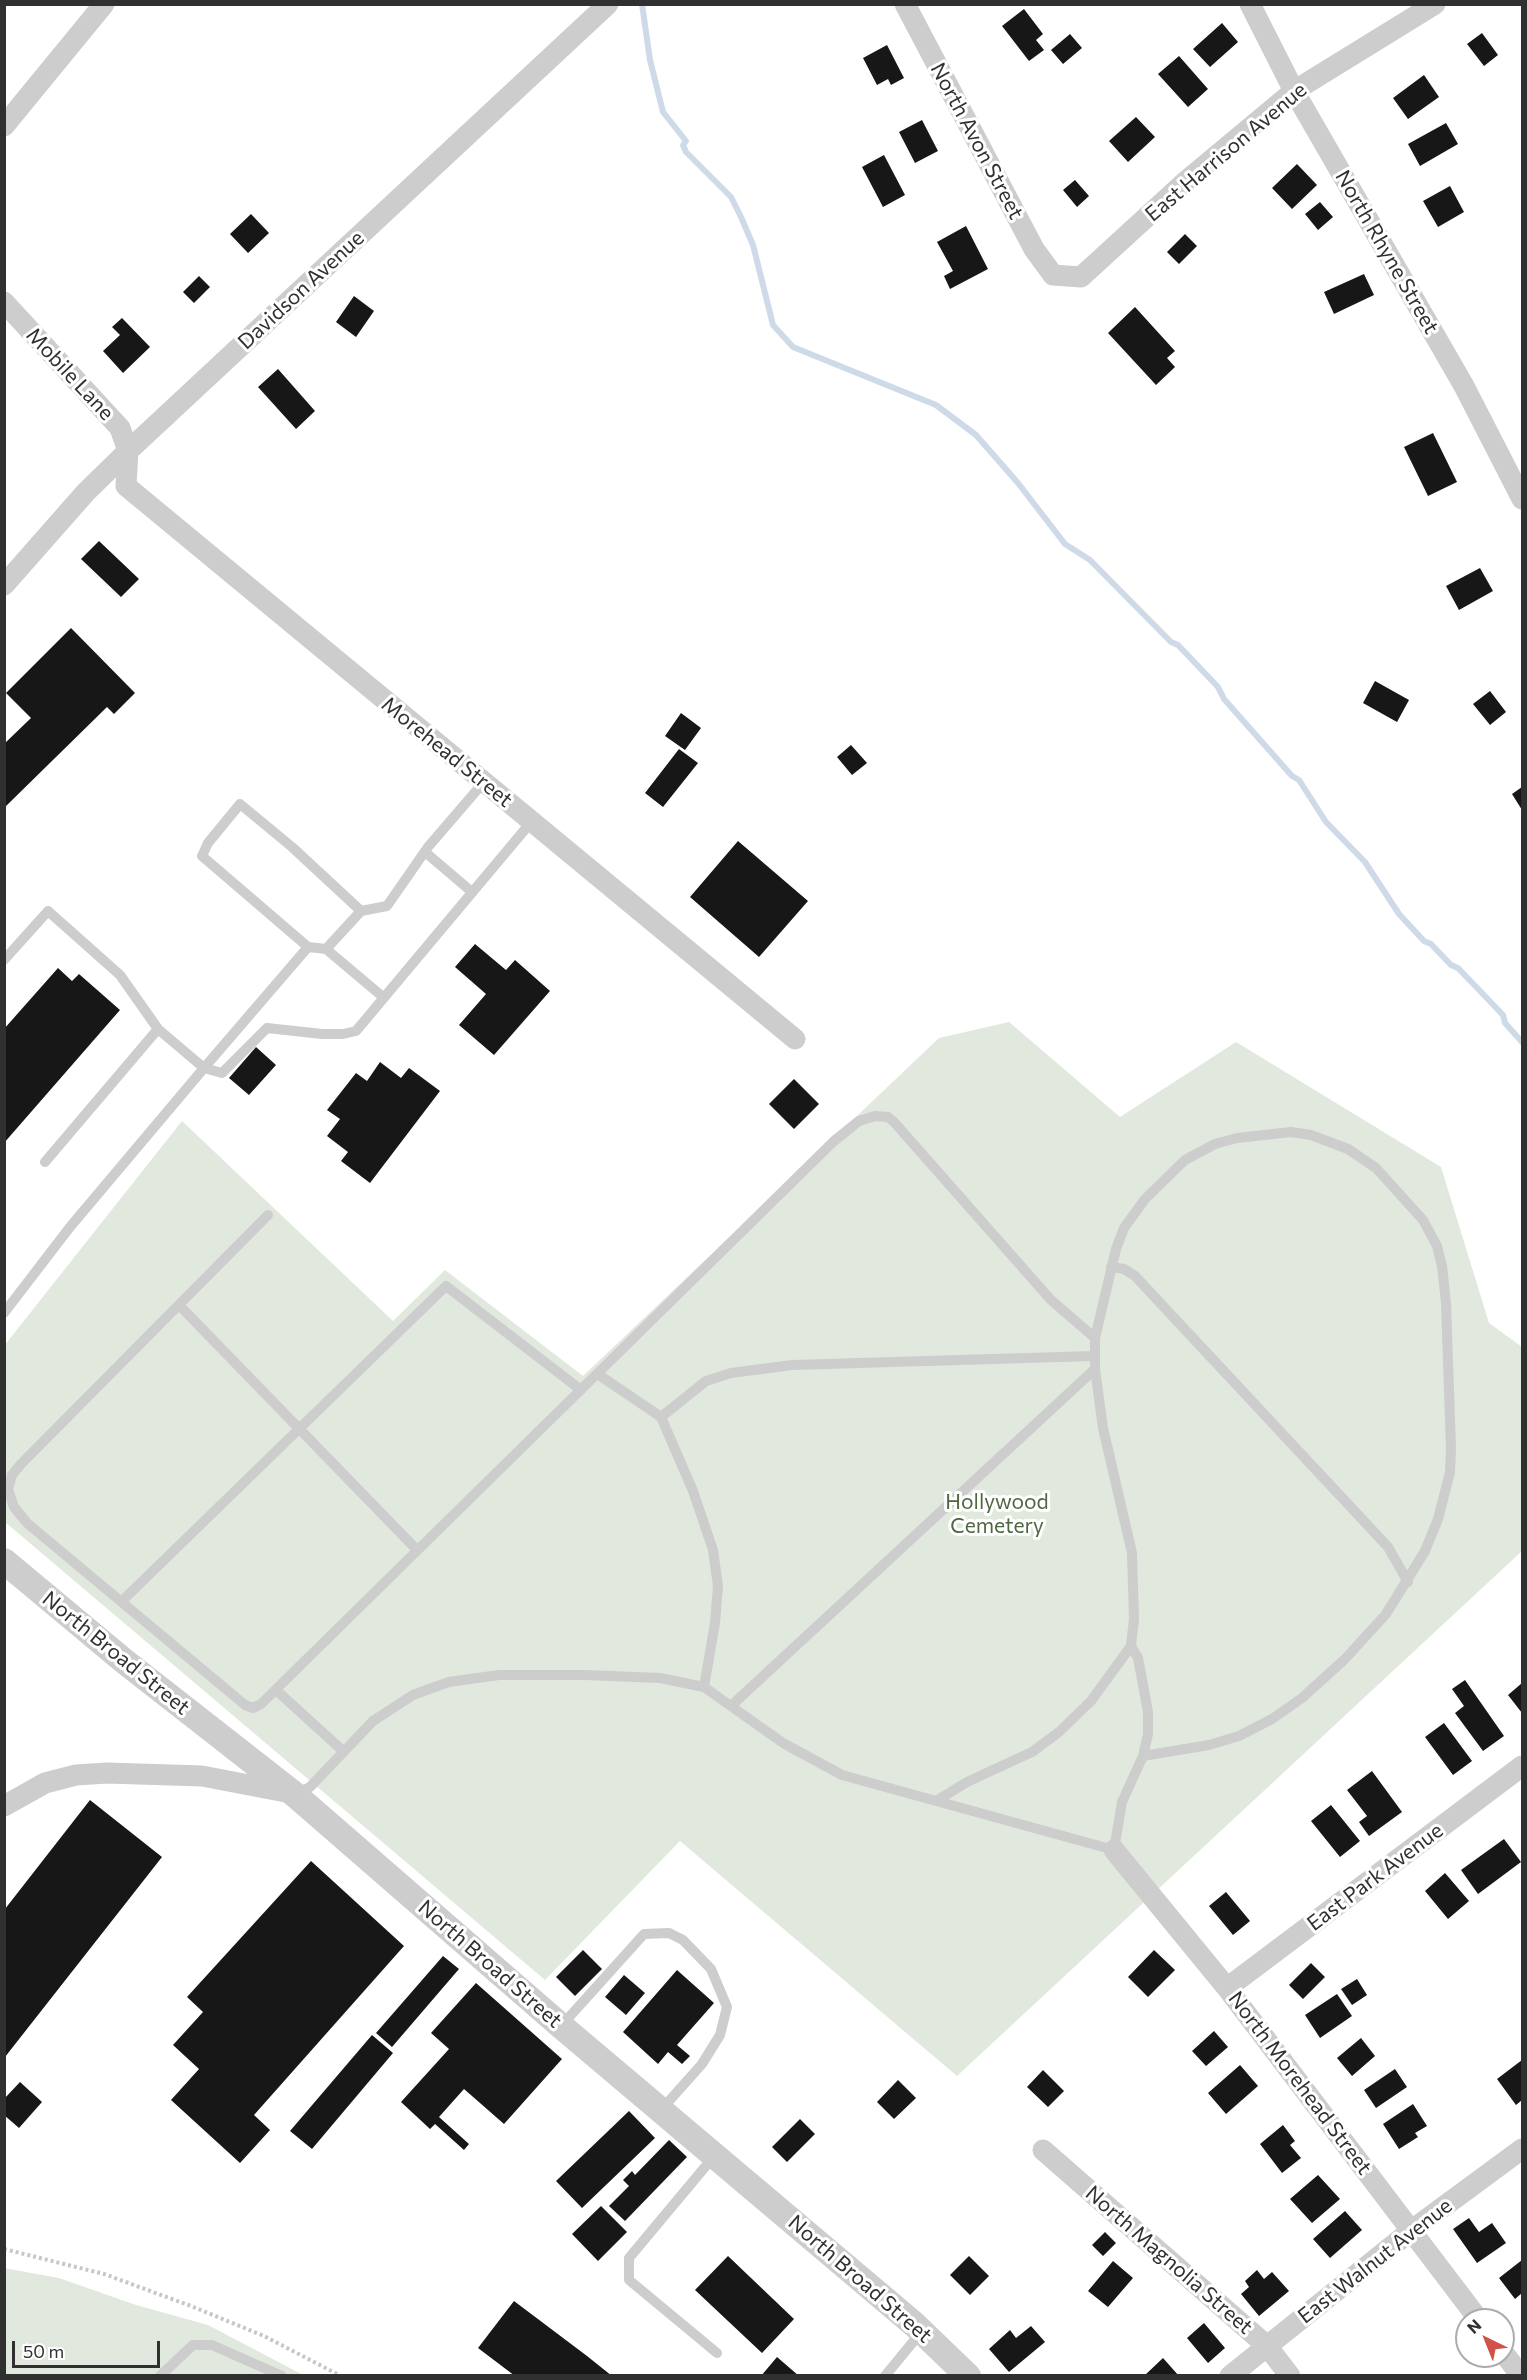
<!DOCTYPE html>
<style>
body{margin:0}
#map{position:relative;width:1527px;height:2380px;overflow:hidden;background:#fff;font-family:Commissioner,sans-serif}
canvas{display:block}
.frame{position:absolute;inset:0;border:6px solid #303030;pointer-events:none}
.north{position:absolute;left:1455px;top:2308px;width:60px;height:60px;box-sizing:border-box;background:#fff;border:2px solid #acacac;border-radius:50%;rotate:317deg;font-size:16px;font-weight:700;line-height:24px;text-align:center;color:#303030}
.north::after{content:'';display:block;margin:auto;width:21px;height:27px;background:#d05248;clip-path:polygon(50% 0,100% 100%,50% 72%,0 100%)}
.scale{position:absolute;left:12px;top:2341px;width:148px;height:27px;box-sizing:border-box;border:3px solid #303030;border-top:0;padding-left:8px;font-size:18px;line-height:21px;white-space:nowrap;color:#303030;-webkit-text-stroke:4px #fff;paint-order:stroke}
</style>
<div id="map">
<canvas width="1527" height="2380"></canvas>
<div class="frame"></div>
<div class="north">N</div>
<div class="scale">50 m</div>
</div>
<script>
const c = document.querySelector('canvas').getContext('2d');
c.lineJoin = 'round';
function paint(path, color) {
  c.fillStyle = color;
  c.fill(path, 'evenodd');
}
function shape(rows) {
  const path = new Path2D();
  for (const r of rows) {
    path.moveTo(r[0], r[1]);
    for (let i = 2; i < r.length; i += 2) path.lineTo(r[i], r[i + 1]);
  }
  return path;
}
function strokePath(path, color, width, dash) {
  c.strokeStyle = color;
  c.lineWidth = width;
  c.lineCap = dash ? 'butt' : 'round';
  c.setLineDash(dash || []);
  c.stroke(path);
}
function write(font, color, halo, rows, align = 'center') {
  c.font = font + ' Commissioner,sans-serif';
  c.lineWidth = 6;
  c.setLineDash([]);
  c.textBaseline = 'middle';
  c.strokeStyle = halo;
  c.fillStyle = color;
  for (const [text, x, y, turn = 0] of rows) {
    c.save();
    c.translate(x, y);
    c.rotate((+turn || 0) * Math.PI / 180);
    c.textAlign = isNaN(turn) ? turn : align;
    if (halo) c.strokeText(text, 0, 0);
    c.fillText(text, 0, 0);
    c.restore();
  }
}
paint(shape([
 [1009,1022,1120,1117,1236,1042,1441,1167,1489,1323,1522,1347,1522,1551,957,2076,680,1841,545,1980,5,1522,4,1346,182,1121,393,1321,445,1270,583,1376,939,1038],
 [4,2268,59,2278,136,2305,208,2325,303,2375,5,2375]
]), '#e1e8dd');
strokePath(shape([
 [642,4,650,60,663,112,686,141,683,145,686,152,731,197,741,217,753,245,773,325,793,347,936,405,976,435,1018,483,1065,544,1090,560,1171,642,1178,645,1218,687,1224,699,1292,776,1299,780,1326,822,1365,862,1399,914,1424,941,1431,944,1451,965,1458,968,1503,1015,1505,1023,1522,1042]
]), '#cedae8', 6);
paint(shape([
 [1024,9,1043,34,1036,40,1044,50,1029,61,1002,26],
 [1222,23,1238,42,1210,67,1193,49],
 [1482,33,1498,55,1484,66,1467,44],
 [1070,34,1082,48,1063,64,1051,50],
 [887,45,904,78,891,85,888,79,877,85,863,58],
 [1179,56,1208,89,1188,107,1158,74],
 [1424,75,1439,97,1408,119,1393,98],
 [1136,117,1155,137,1128,162,1109,141],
 [922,120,938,151,915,163,899,132],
 [1446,123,1458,144,1420,166,1408,144],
 [884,155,905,195,883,207,862,167],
 [1297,164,1317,185,1292,209,1272,188],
 [1075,180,1089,196,1077,207,1063,190],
 [1450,186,1464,212,1438,227,1423,201],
 [1320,202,1333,217,1318,230,1305,214],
 [251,214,269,233,248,253,230,234],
 [966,226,988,269,950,289,944,276,953,271,937,242],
 [1185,234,1197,246,1179,264,1167,252],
 [1364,274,1374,295,1334,314,1324,292],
 [199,276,210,287,194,303,183,292],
 [354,296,374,311,356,337,336,322],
 [1135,307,1175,351,1167,358,1175,367,1156,385,1108,333],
 [122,318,150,347,123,373,103,351,120,335,112,327],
 [278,369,315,411,296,429,258,387],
 [1433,433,1457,482,1428,496,1404,447],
 [99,541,139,579,121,597,81,559],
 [1480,568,1493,591,1459,610,1446,586],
 [71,628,135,693,114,714,107,707,4,808,4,744,31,718,6,693],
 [1375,681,1409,700,1397,722,1363,703],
 [1490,691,1506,712,1490,725,1473,704],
 [681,713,701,728,685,750,665,736],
 [851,745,867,763,852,775,837,757],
 [679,749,698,763,663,807,645,793],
 [1522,787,1522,810,1512,794],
 [738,841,808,901,759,957,690,897],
 [475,944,506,970,515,960,550,991,494,1055,459,1025,486,994,455,967],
 [58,968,72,981,79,974,120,1010,4,1143,4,1029],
 [256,1047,276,1065,249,1095,229,1078],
 [380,1062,401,1078,409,1068,440,1091,370,1183,341,1161,348,1152,327,1136,340,1119,327,1110,356,1073,367,1081],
 [794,1079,819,1104,794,1129,769,1104],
 [1465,1680,1504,1736,1483,1751,1455,1713,1464,1706,1452,1689],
 [1522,1683,1522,1713,1508,1695],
 [1444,1723,1472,1761,1453,1775,1425,1737],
 [1372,1771,1402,1812,1369,1836,1359,1822,1367,1816,1347,1790],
 [90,1800,162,1857,5,2057,5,1909],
 [1331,1805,1360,1841,1340,1857,1311,1821],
 [1504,1839,1521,1862,1478,1894,1461,1870],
 [311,1861,404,1946,254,2115,270,2130,240,2163,171,2100,199,2069,173,2045,203,2012,187,1997],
 [1445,1873,1469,1901,1448,1919,1425,1891],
 [1226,1892,1250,1921,1233,1935,1209,1906],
 [583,1950,602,1969,575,1996,556,1977],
 [1154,1950,1175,1970,1148,1997,1128,1977],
 [443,1956,459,1969,392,2047,376,2033],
 [1311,1963,1325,1977,1303,1999,1289,1985],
 [677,1970,714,2003,677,2045,690,2056,682,2064,668,2052,658,2064,623,2032],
 [624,1975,645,1993,626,2015,605,1997],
 [1357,1979,1367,1995,1352,2005,1341,1989],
 [476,1983,562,2059,504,2124,464,2089,439,2117,469,2144,464,2150,435,2124,430,2129,401,2102,449,2049,431,2033],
 [1337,1994,1352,2016,1320,2038,1305,2015],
 [1214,2031,1228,2047,1206,2066,1192,2051],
 [372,2035,393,2053,312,2149,290,2131],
 [1361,2038,1375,2056,1352,2076,1337,2058],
 [1522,2060,1522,2100,1516,2105,1497,2079],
 [1240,2065,1258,2086,1226,2114,1208,2093],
 [1395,2069,1407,2087,1376,2108,1364,2090],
 [1043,2070,1064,2091,1048,2107,1027,2087],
 [898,2080,916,2098,894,2119,877,2102],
 [20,2082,42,2102,19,2128,4,2115,4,2099],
 [1413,2104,1427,2126,1415,2133,1418,2137,1399,2149,1383,2124],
 [629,2111,655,2138,582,2208,556,2181],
 [800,2119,815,2134,787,2162,772,2147],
 [1283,2125,1295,2141,1290,2145,1301,2158,1282,2173,1260,2144],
 [669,2140,687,2157,625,2221,609,2206,629,2186,623,2180,632,2171,635,2175],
 [1318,2175,1340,2199,1312,2223,1290,2199],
 [601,2206,627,2232,598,2261,572,2234],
 [1345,2211,1362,2230,1330,2258,1313,2239],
 [1469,2218,1479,2232,1492,2223,1506,2243,1477,2263,1453,2229],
 [1105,2232,1116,2243,1103,2256,1092,2245],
 [728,2256,794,2319,762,2353,695,2290],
 [969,2256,989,2276,970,2295,950,2275],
 [1522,2260,1522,2293,1515,2299,1499,2278],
 [1113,2261,1133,2278,1108,2307,1088,2291],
 [1257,2270,1264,2279,1272,2272,1289,2291,1259,2316,1241,2294,1249,2287,1245,2281],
 [514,2301,587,2356,612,2376,515,2376,478,2348],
 [1204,2323,1225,2348,1208,2363,1187,2338],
 [1031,2326,1045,2342,1009,2372,989,2349,1010,2330,1016,2338],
 [777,2357,799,2376,761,2376],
 [1163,2358,1179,2376,1144,2376]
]), '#171717');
strokePath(shape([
 [4,2249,104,2274,191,2306,264,2336,341,2376]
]), '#c7c7c7', 4, [3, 3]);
strokePath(shape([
 [425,852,472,892],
 [361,911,292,847,240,804,208,843,202,856,308,947,326,949,361,911,387,906,428,847,483,783],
 [326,949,383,997],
 [4,960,48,911,120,975,158,1029,204,1068,308,947],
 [45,1162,158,1029],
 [268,1215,21,1464,12,1475,8,1489,14,1507,27,1523,245,1705,253,1708,261,1704,834,1141,859,1121,875,1116,888,1117,894,1122,1051,1300,1095,1338],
 [1111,1267,1124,1269,1135,1276,1388,1547,1408,1582],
 [179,1305,417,1550],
 [4,1313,70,1227,204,1068,222,1073,267,1028,322,1034,343,1034,356,1031,532,821],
 [1095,1369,1103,1428,1132,1553,1134,1619,1131,1646,1138,1658,1148,1712,1148,1734,1143,1756],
 [599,1375,661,1417,693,1491,713,1550,718,1586,715,1623,704,1687],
 [661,1417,706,1381,731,1373,792,1365,1094,1356],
 [123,1600,446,1286,581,1390],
 [276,1690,343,1751],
 [295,1794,310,1787,373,1721,413,1695,432,1688,449,1682,499,1675,585,1675,660,1678,704,1687,783,1743,842,1775,1114,1850,1122,1802,1143,1756,1209,1745,1239,1736,1272,1719,1302,1698,1345,1659,1386,1614,1425,1551,1438,1519,1450,1472,1451,1449,1446,1303,1442,1266,1437,1246,1423,1220,1376,1168,1348,1149,1311,1135,1291,1132,1237,1138,1215,1144,1185,1160,1145,1199,1124,1228,1116,1249,1095,1338,1095,1369,732,1705],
 [936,1801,967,1782,1032,1752,1059,1732,1091,1701,1131,1646],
 [562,2025,644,1934,669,1933,683,1940,711,1969,727,2007,720,2035,702,2064,661,2110],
 [715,2155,629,2258,629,2280,717,2353],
 [160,2376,193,2345,212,2345,282,2376],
 [885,2376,922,2331]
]), '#cdcdcd', 10);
strokePath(shape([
 [905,4,1034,249,1053,275,1081,277,1186,181,1294,91,1435,4],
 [1250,4,1294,91,1464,386,1522,499],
 [4,126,104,4],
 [4,302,120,428,128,451,126,486,795,1039],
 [4,585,86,492,128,451,608,4],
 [4,1806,45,1783,76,1775,107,1773,202,1776,291,1793],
 [1114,1850,1227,1988,1479,2320],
 [1227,1988,1522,1766],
 [1043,2150,1267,2346,1290,2376],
 [1503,2352,1521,2376],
 [1230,2376,1412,2230,1522,2149]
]), '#cdcdcd', 21);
strokePath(shape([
 [4,1561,124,1661,294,1794,561,2026,915,2325,968,2376]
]), '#cdcdcd', 26);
write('21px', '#303030', '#fff', [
 ["North Avon Street",977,141,62],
 ["East Harrison Avenue",1226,152,-40],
 ["North Rhyne Street",1387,252,60],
 ["Davidson Avenue",301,290,-43],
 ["Mobile Lane",70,374,47],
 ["Morehead Street",447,752,39],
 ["North Broad Street",116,1653,39],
 ["East Park Avenue",1375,1877,-37],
 ["North Broad Street",490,1964,41],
 ["North Morehead Street",1300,2083,53],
 ["North Magnolia Street",1169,2260,41],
 ["East Walnut Avenue",1375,2261,-38],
 ["North Broad Street",860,2279,41]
]);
write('21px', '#4e6642', '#fff', [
 ["Hollywood",997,1502],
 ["Cemetery",997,1526]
]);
</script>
